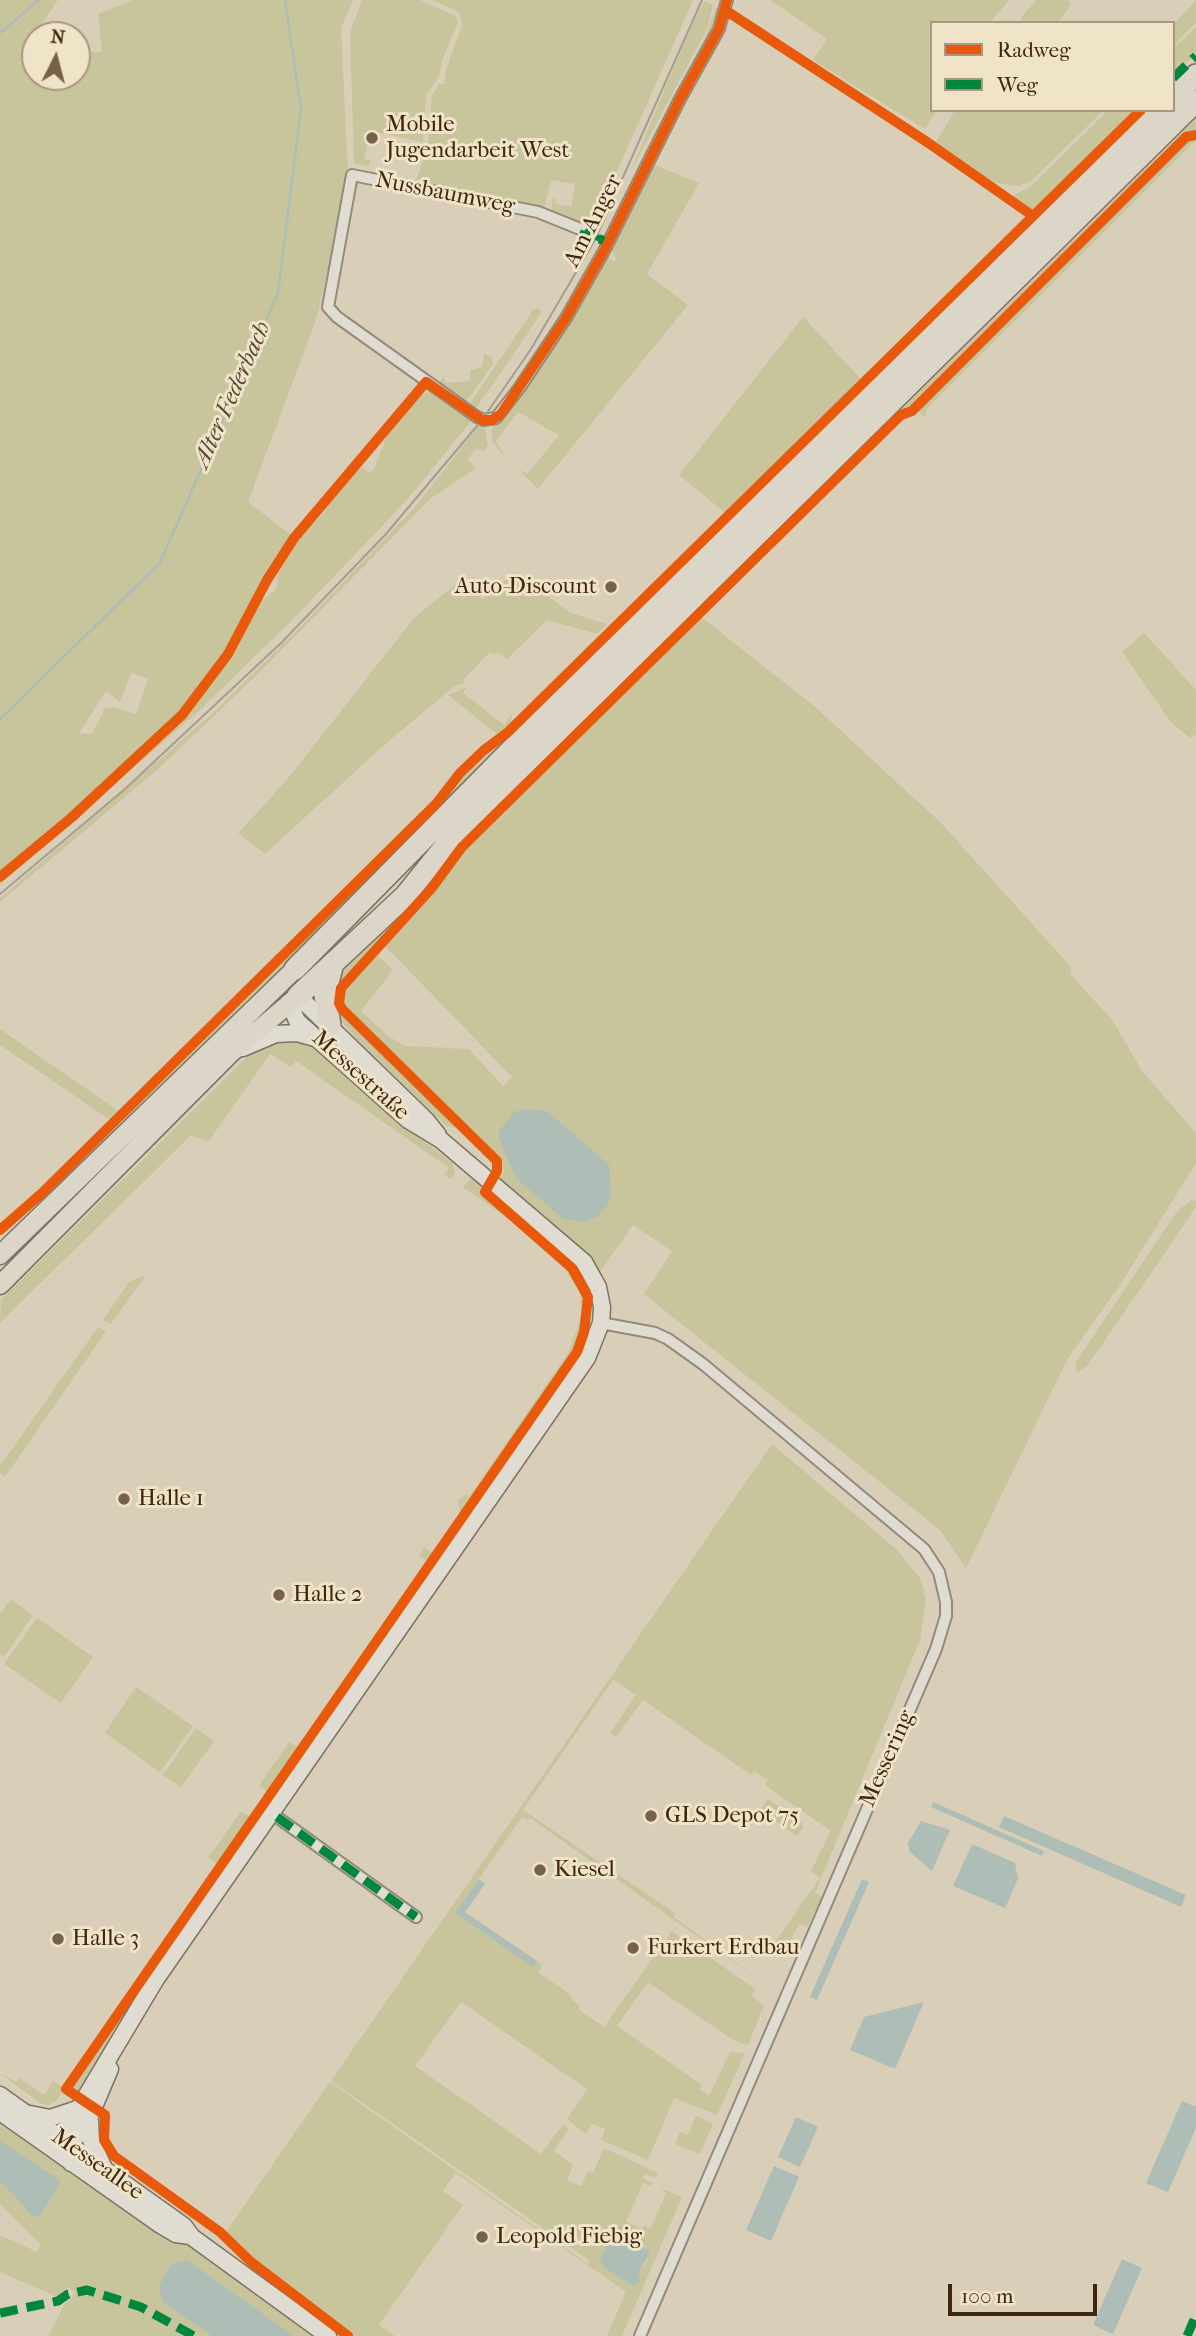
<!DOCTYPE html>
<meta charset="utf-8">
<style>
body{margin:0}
#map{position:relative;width:1196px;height:2336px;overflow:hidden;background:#d9cfb8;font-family:"IM FELL French Canon",serif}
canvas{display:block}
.legend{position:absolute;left:930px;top:21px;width:245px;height:91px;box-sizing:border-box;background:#efe3c8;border:2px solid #a9977e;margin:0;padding:9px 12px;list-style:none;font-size:21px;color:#40260f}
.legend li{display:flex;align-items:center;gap:14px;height:35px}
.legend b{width:35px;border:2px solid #a9977e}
.north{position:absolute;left:21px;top:21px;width:70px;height:70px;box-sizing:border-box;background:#efe3c8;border:2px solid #a9977e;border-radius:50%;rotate:6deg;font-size:19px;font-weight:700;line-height:28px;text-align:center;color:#40260f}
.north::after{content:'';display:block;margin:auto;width:24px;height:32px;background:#76614a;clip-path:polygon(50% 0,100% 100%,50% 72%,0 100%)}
.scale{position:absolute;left:948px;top:2284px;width:149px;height:32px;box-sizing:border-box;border:4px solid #40260f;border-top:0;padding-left:9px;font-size:21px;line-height:24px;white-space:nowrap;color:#40260f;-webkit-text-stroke:5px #efe3c8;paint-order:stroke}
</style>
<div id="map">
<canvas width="1196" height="2336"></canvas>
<ul class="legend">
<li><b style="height:9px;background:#e8590c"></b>Radweg</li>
<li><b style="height:9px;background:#00873e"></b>Weg</li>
</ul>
<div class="north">N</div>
<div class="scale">100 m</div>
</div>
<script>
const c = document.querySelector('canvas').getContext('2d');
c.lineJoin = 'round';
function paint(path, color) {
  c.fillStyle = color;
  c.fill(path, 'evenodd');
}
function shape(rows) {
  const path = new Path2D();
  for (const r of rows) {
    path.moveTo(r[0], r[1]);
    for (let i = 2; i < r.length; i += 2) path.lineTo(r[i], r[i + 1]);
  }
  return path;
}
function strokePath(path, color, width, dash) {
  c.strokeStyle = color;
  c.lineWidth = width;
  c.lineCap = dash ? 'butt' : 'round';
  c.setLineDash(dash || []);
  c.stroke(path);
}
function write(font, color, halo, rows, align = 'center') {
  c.font = font + ' "IM FELL French Canon",serif';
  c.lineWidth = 6;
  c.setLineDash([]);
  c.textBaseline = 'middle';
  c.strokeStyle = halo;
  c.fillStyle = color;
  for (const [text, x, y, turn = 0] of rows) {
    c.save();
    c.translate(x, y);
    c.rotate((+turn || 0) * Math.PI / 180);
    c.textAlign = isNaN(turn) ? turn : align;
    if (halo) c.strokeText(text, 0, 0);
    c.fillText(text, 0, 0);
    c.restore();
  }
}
paint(shape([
 [0,0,58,0,33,36,35,77,77,77,77,47,88,52,102,52,98,14,133,0,353,0,341,28,348,174,333,247,317,317,248,502,291,535,226,648,176,716,66,818,0,873],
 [131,673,148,679,136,714,114,707,105,708,92,734,79,733,106,691,120,702],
 [362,0,420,0,456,16,458,22,442,61,439,76,426,96,423,142,371,131,364,159,370,160,369,166,354,163,350,32],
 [432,0,693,0,591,230,551,211,553,198,556,199,555,204,571,207,575,184,551,180,544,210,415,183,428,146,432,96,439,84,444,84,446,70,462,25,459,12],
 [770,0,1009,0,990,23,932,23,932,110,937,110,925,129,813,60,827,39],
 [1036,0,1068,0,1071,5,1057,23,1025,23,1020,19],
 [1196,0,1196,23,1173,46,1173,25],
 [705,1,713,5,707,29,630,173,688,33],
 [716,7,721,10,717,23,662,124,608,234,645,151,705,38],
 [1196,27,1196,54,1173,76,1173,49],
 [955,110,1104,110,1031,181,1018,186,990,182,935,144],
 [1108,110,1138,110,1034,212,1010,197,1030,187],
 [1143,110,1151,110,703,553,656,590],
 [1196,114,1196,132,1182,137,914,405,897,416,495,812,461,847,407,914,342,982,336,999,339,1010,456,1124,455,1128,447,1126,363,1046,336,1015,331,994,342,971,415,898,457,845],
 [1192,137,1196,140,927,408,925,418,918,411,920,405,1159,165],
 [652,164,699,183,647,274,688,305,538,489,518,469,527,474,559,435,518,412,496,441,505,457,493,443,491,429,510,410,560,336,606,256,615,262,616,257,611,249],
 [538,308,542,311,514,354,476,408,473,406,471,402,533,310],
 [803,317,862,380,727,514,679,475],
 [484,353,492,358,493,364,468,399,464,400,439,383,444,376,445,383,470,381,470,370,482,367],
 [430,391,472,420,406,501,297,615,202,708,0,884,0,879,152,749,196,702,230,655,259,603,276,589,279,568,297,539,321,516,350,474,361,467,370,473,374,469,388,433,418,398],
 [480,424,485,429,488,445,483,452,477,448,467,459,476,468,430,499,260,672,158,769,0,902,0,898,211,715,305,622,415,507],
 [515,572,571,613,607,624,597,634,547,620,507,659,498,652,494,655,490,652,463,680,465,683,455,686,384,745,265,854,238,833,286,781,414,618,460,581,483,599],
 [700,616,814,706,941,823,1072,968,1070,974,1113,1021,1142,1071,1196,1133,1196,1163,1120,1285,1068,1358,966,1568,940,1530,644,1294,672,1251,633,1225,599,1273,499,1180,504,1171,502,1161,344,1005,344,992,349,983,378,956,393,970,361,1011,388,1036,406,1046,469,1049,503,1086,512,1077,385,946,436,890,467,847],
 [1144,633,1196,690,1196,734,1190,738,1170,721,1122,652],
 [467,687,463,693,504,725,513,713,508,729,499,736,448,695],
 [505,737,367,883,95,1152,41,1200,40,1196,436,808,483,754],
 [0,1029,117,1110,109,1119,0,1045],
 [285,1038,307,1042,320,1049,404,1125,452,1163,455,1173,451,1179,445,1174,449,1168,296,1061,291,1067,270,1054,208,1142,191,1135,0,1323,1,1300,253,1051],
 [475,1179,484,1183,484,1192,568,1267,583,1290,587,1312,584,1329,569,1361,461,1517,458,1500,465,1495,469,1497,568,1353,582,1316,580,1293,564,1268,523,1229,463,1187,469,1180],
 [1192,1200,1196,1201,1196,1207,1163,1256,1087,1366,1078,1372,1076,1370,1076,1362,1178,1210],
 [146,1275,111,1324,103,1320,129,1282],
 [98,1327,106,1331,5,1477,0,1473,0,1466],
 [772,1444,897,1550,920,1578,926,1599,920,1640,815,1893,822,1897,807,1927,799,1924,782,1958,761,1943,763,1939,773,1945,820,1878,811,1871,831,1831,765,1785,768,1780,754,1771,751,1775,643,1700,616,1737,610,1733,636,1695,613,1680,523,1810,676,1914,674,1917,772,1989,530,1818,528,1820,522,1817,455,1913,533,1966,537,1961,541,1964,539,1973,570,1994,573,2001,579,2005,582,2000,578,2009,604,2027,672,1931,755,1989,751,1996,764,2005,748,2045,733,2040,648,1982,617,2026,702,2085,700,2089,709,2096,730,2052,745,2053,717,2115,674,2098,648,2160,601,2140,605,2129,591,2124,586,2134,567,2119,587,2089,461,2002,415,2066,541,2154,563,2124,569,2129,554,2151,573,2165,567,2180,581,2186,588,2171,593,2173,604,2148,658,2173,656,2178,645,2174,643,2178,653,2183,651,2186,643,2183,626,2222,642,2229,644,2226,651,2228,666,2193,660,2188,682,2197,622,2336,607,2336,626,2292,456,2173,443,2191,463,2205,379,2325,395,2336,342,2336,345,2331,250,2258,225,2233,330,2082,588,2264,589,2260,331,2081],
 [634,2240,645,2246,648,2260,640,2270,639,2282,633,2286,605,2268],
 [424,1547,434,1554,270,1793,259,1786,289,1742,298,1747,427,1561,419,1556],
 [11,1599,33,1615,4,1657,0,1654,0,1614],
 [37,1618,93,1657,61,1703,4,1664],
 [136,1687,193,1726,160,1772,105,1733],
 [196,1728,214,1741,181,1787,163,1775],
 [768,1799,802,1823,803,1828,797,1836,760,1810],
 [241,1811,252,1818,56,2101,48,2105,40,2103,0,2073,16,2082,19,2078,44,2095,53,2081,62,2087,217,1864,209,1857],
 [227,1860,222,1875,124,2016,78,2092,73,2089,71,2085,88,2059],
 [696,2116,713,2124,700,2154,675,2144,680,2132,688,2135],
 [0,2119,156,2226,198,2250,318,2336,48,2336,64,2305,76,2293,67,2287,57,2297,0,2272,0,2235,37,2252,41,2245,0,2204]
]), '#c8c49c');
paint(shape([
 [526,1109,547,1111,609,1165,611,1196,607,1206,596,1217,582,1222,563,1219,516,1178,499,1139,499,1131,514,1112],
 [933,1802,1044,1851,1042,1856,931,1807],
 [1004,1816,1186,1895,1181,1907,999,1827],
 [921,1821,950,1830,932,1871,909,1851,908,1843],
 [972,1844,1015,1863,1018,1879,1005,1908,953,1886],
 [479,1879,485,1884,465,1912,537,1961,533,1967,455,1913],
 [862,1879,869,1882,817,2000,810,1997],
 [924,2002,895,2069,850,2050,864,2017],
 [1182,2101,1196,2107,1196,2128,1168,2192,1146,2183],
 [796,2117,818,2127,800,2167,778,2157],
 [0,2141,61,2181,40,2216,34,2217,0,2181],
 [774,2166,799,2177,771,2241,746,2230],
 [627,2224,632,2228,634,2240,650,2252,640,2270,639,2282,633,2286,605,2268,600,2259,614,2230],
 [1122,2259,1142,2268,1113,2334,1093,2325],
 [187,2260,294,2336,212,2336,162,2301,159,2286,172,2264]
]), '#aebdb5');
strokePath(shape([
 [0,33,39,0],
 [0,719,160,563,278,293,301,109,285,0]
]), '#aebdb5', 2.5);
const street = shape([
 [585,231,538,212,352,175,328,307,337,317,477,417,484,420,496,418,520,387,566,318,604,251,680,99,719,29,727,0],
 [601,1323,655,1333,668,1339,703,1364,924,1549,939,1572,946,1602,946,1616,936,1649,640,2336],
 [277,1817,416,1917]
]);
const secondary = shape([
 [298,996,426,1120,438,1135],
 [243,1048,276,1034,297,1033,315,1038],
 [0,2095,184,2226,192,2237,328,2336],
 [0,2112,159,2224,176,2234,190,2236],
 [30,2114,50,2118,77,2109],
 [90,2121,91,2140,104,2168],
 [58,2143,75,2138,85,2128,110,2069],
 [71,2163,65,2142,67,2128,156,1979,587,1358,601,1323,602,1307,598,1287,584,1262,441,1140,408,1120,297,1021,289,1002]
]);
const primary = shape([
 [0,1255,295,969],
 [0,1285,231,1053,298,996]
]);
const highway = shape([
 [1173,97,1196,75],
 [295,969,514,747,1160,110],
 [298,996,405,896,460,828,1196,101],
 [330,1025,325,995,332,967]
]);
strokePath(street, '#938a7a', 14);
strokePath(secondary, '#7c7364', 19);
strokePath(primary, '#7c7364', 21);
strokePath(highway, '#7c7364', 24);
strokePath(street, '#e1dcd1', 10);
strokePath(secondary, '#e1dcd1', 16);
strokePath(primary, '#dcd6c9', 18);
strokePath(highway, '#dcd6c9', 21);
strokePath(shape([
 [0,894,125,789,281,643,386,534,482,420,531,349,595,240,702,0]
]), '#a49e93', 2);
strokePath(shape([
 [1173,78,1196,56],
 [585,231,584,234,587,236,589,232,598,243,600,239,607,243],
 [277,1817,416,1917],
 [0,2313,58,2301,68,2294,87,2290,141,2307,194,2336],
 [1187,2336,1196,2315]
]), '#00873e', 9, [18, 9]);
strokePath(shape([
 [725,10,927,142,1033,216],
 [0,877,71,818,182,715,228,654,267,580,294,538,426,382,482,420,492,420,501,414,566,318,604,251,680,99,719,29,727,0],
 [0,1230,42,1193,436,804,460,773,484,750,507,733,1141,110],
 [348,2336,251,2262,220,2232,114,2156,104,2140,105,2115,66,2089,577,1352,584,1332,588,1297,572,1268,485,1192,497,1171,497,1161,342,1009,339,1003,341,988,431,889,462,847,901,415,912,411,1186,137,1196,135]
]), '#e8590c', 10);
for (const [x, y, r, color] of [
 [372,138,7,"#76614a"],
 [611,587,7,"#76614a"],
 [124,1499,7,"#76614a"],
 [279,1595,7,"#76614a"],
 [651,1816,7,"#76614a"],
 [540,1870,7,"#76614a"],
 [58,1939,7,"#76614a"],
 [633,1948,7,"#76614a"],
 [482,2237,7,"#76614a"]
]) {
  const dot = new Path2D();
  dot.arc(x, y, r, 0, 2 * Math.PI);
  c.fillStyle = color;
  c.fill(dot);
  strokePath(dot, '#efe3c8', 2.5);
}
write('23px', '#40260f', '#efe3c8', [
 ["Mobile",386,125],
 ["Jugendarbeit West",386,151],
 ["Auto-Discount",597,587,"right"],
 ["Halle 1",138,1499],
 ["Halle 2",293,1595],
 ["GLS Depot 75",665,1816],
 ["Kiesel",554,1870],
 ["Halle 3",72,1939],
 ["Furkert Erdbau",647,1948],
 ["Leopold Fiebig",496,2237]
], 'left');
write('23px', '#40260f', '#efe3c8', [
 ["Nussbaumweg",445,194,11],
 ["Am Anger",594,221,-63],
 ["Messestraße",360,1076,42],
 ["Messering",888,1759,-66],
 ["Messeallee",97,2165,35]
]);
write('italic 24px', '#574a38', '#efe3c8', [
 ["Alter Federbach",233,395,-66]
]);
</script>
